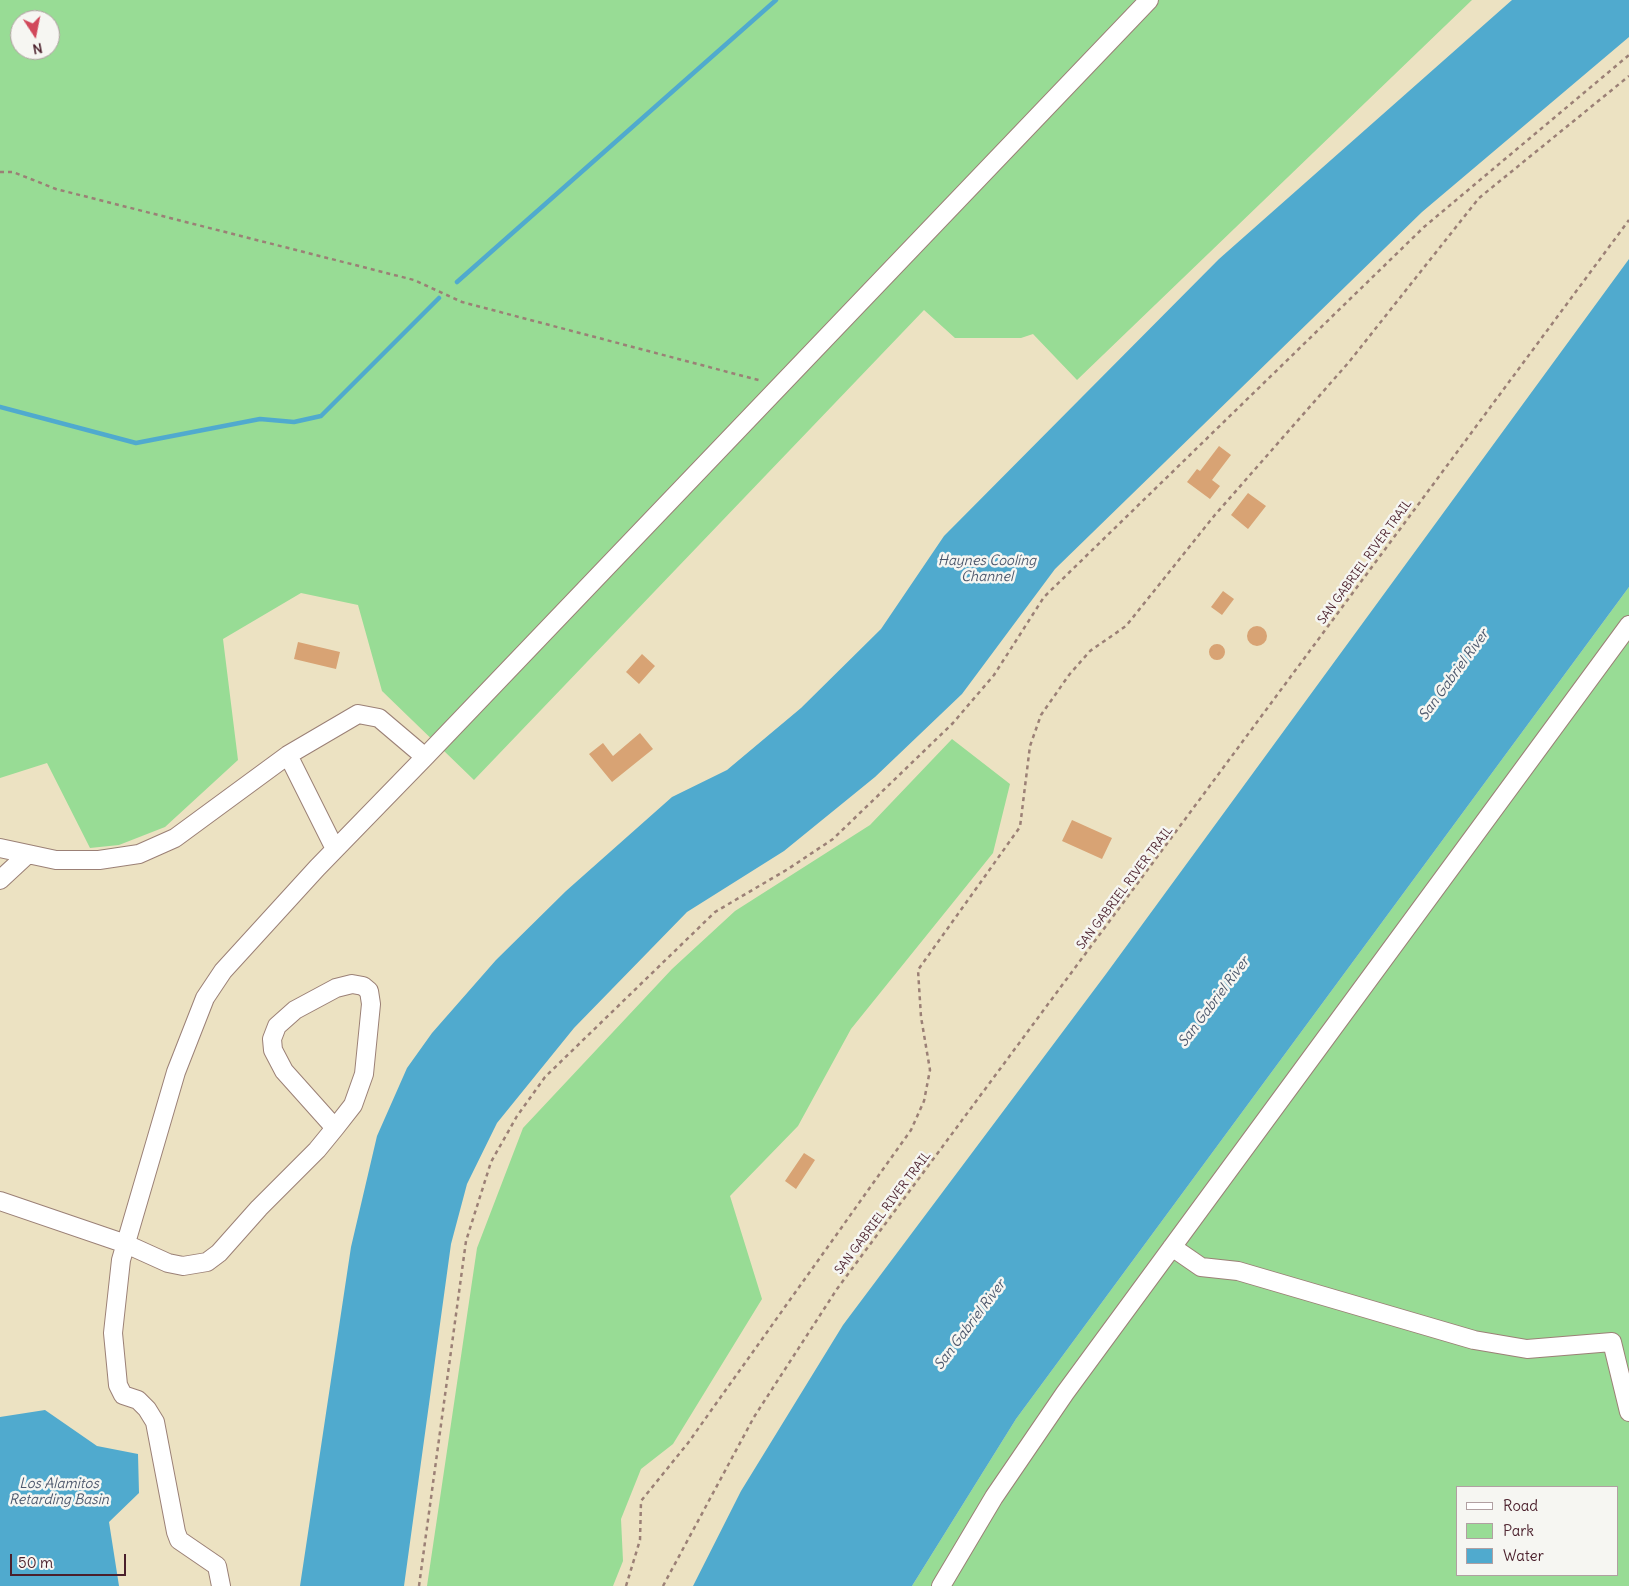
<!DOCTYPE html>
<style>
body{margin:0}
#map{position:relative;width:1629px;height:1586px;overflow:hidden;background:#ece2c2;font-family:Delius,sans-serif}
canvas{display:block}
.legend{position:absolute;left:1456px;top:1486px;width:162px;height:90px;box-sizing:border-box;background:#f6f6f2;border:1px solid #b1a0a2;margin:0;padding:6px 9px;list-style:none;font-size:15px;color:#4a1f2b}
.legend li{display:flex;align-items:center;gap:10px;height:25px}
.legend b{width:25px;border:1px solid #b1a0a2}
.north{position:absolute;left:10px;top:10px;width:50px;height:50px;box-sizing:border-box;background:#f6f6f2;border:1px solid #b1a0a2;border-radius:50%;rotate:169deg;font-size:14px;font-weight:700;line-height:20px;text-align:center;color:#4a1f2b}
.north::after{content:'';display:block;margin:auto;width:18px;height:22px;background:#d1495b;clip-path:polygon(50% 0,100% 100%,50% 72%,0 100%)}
.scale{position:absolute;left:10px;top:1554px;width:116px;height:22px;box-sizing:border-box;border:2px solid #4a1f2b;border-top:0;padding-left:6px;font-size:15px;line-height:18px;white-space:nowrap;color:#4a1f2b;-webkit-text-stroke:4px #f6f6f2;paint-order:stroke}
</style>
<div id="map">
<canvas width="1629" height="1586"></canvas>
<ul class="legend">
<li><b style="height:6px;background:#fff"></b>Road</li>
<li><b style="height:14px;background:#98dc95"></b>Park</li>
<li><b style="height:14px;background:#50aace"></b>Water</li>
</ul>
<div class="north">N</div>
<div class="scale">50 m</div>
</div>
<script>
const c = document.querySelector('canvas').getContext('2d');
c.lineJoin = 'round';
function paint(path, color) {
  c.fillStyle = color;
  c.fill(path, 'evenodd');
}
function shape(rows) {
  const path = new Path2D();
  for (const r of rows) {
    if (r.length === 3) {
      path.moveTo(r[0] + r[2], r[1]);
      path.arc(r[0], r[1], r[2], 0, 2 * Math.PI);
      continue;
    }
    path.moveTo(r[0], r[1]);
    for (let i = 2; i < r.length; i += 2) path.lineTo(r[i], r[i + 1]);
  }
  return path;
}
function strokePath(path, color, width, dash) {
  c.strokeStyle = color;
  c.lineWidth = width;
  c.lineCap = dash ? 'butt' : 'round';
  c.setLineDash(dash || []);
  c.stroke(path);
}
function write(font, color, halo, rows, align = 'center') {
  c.font = font + ' Delius,sans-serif';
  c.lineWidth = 5;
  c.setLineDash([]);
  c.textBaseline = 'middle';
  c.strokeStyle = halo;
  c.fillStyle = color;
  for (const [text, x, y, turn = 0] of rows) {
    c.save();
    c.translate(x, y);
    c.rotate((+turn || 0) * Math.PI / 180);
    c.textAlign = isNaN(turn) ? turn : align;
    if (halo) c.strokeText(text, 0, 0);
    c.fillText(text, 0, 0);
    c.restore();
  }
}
paint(shape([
 [0,0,1472,0,1077,380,1033,334,1021,338,955,338,924,310,474,780,382,691,358,605,301,593,223,639,238,760,165,827,119,845,90,848,47,763,0,778],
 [20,20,50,20,50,50,20,50],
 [1629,587,1629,1586,912,1586,1016,1419],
 [1458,1487,1618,1487,1618,1575,1458,1575],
 [952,739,1010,784,993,853,851,1029,798,1126,730,1196,762,1299,673,1444,641,1469,621,1519,623,1561,613,1586,427,1586,477,1248,523,1128,672,969,735,911,870,825]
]), '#98dc95');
paint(shape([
 [1512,0,1629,0,1629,37,1422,212,1055,569,962,694,875,777,784,851,687,912,574,1028,497,1123,467,1184,451,1244,404,1586,300,1586,351,1247,377,1136,407,1068,432,1033,496,960,566,891,672,797,727,770,801,708,881,629,944,536,1219,259],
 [1629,259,1629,587,1016,1419,912,1586,693,1586,741,1491,843,1325,1106,974],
 [45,1410,97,1446,138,1454,139,1493,109,1522,119,1586,0,1586,0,1417]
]), '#50aace');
strokePath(shape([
 [457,282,776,0],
 [0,407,136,443,260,419,294,422,321,416,439,298]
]), '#50aace', 4.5);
paint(shape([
 [1219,446,1231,455,1212,480,1220,486,1210,499,1187,482,1197,469,1200,471],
 [1248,493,1266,506,1248,529,1231,515],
 [1223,591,1234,599,1222,615,1211,607],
 [1257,636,10],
 [298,642,340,652,336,669,294,659],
 [1217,652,8],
 [642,654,655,666,639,684,626,672],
 [640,733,653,749,612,782,589,754,603,743,613,756],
 [1072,820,1112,838,1102,859,1062,841],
 [804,1153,815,1160,796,1189,785,1181]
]), '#d8a374');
const minor = shape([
 [288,755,335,849],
 [0,848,56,860,99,860,139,854,175,838,288,755,358,714,379,718,425,757],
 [0,880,28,854],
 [0,1201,126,1244,168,1263,183,1266,207,1262,219,1253,259,1208,317,1150,335,1128,353,1105,364,1074,371,1004,369,991,363,986,352,984,336,988,295,1010,277,1026,272,1039,273,1050,284,1071,335,1128],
 [1172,1247,1201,1267,1238,1271,1474,1340,1527,1349,1612,1342,1629,1412],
 [221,1586,217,1566,179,1540,176,1532,155,1422,147,1409,138,1400,123,1395,118,1385,113,1333,121,1260,176,1072,205,998,223,971,317,868,425,757,1149,0],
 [941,1586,994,1497,1065,1393,1629,625]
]);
strokePath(minor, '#9b8076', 20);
strokePath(shape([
 [0,172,13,172,56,189,414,280,462,302,762,381],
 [419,1586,466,1241,491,1162,517,1116,545,1077,715,912,788,869,833,839,953,723,994,675,1044,597,1424,227,1629,55],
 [626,1586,640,1540,641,1501,688,1443,911,1130,924,1101,930,1070,921,1017,918,970,1020,827,1030,746,1041,715,1069,675,1090,651,1126,626,1214,516,1349,362,1479,198,1629,76],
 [663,1586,754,1417,837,1289,1629,220]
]), '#9b8076', 2.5, [4, 4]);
strokePath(minor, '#fff', 18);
write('12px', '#4a1f2b', '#f6f6f2', [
 ["SAN GABRIEL RIVER TRAIL",1365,562,-54],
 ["SAN GABRIEL RIVER TRAIL",1125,888,-53],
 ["SAN GABRIEL RIVER TRAIL",883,1213,-53]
]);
write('italic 14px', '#4c576c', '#f6f6f2', [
 ["Haynes Cooling",987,561],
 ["Channel",987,577],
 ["San Gabriel River",1454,675,-54],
 ["San Gabriel River",1214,1002,-53],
 ["San Gabriel River",970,1325,-53],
 ["Los Alamitos",59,1484],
 ["Retarding Basin",59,1500]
]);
</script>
